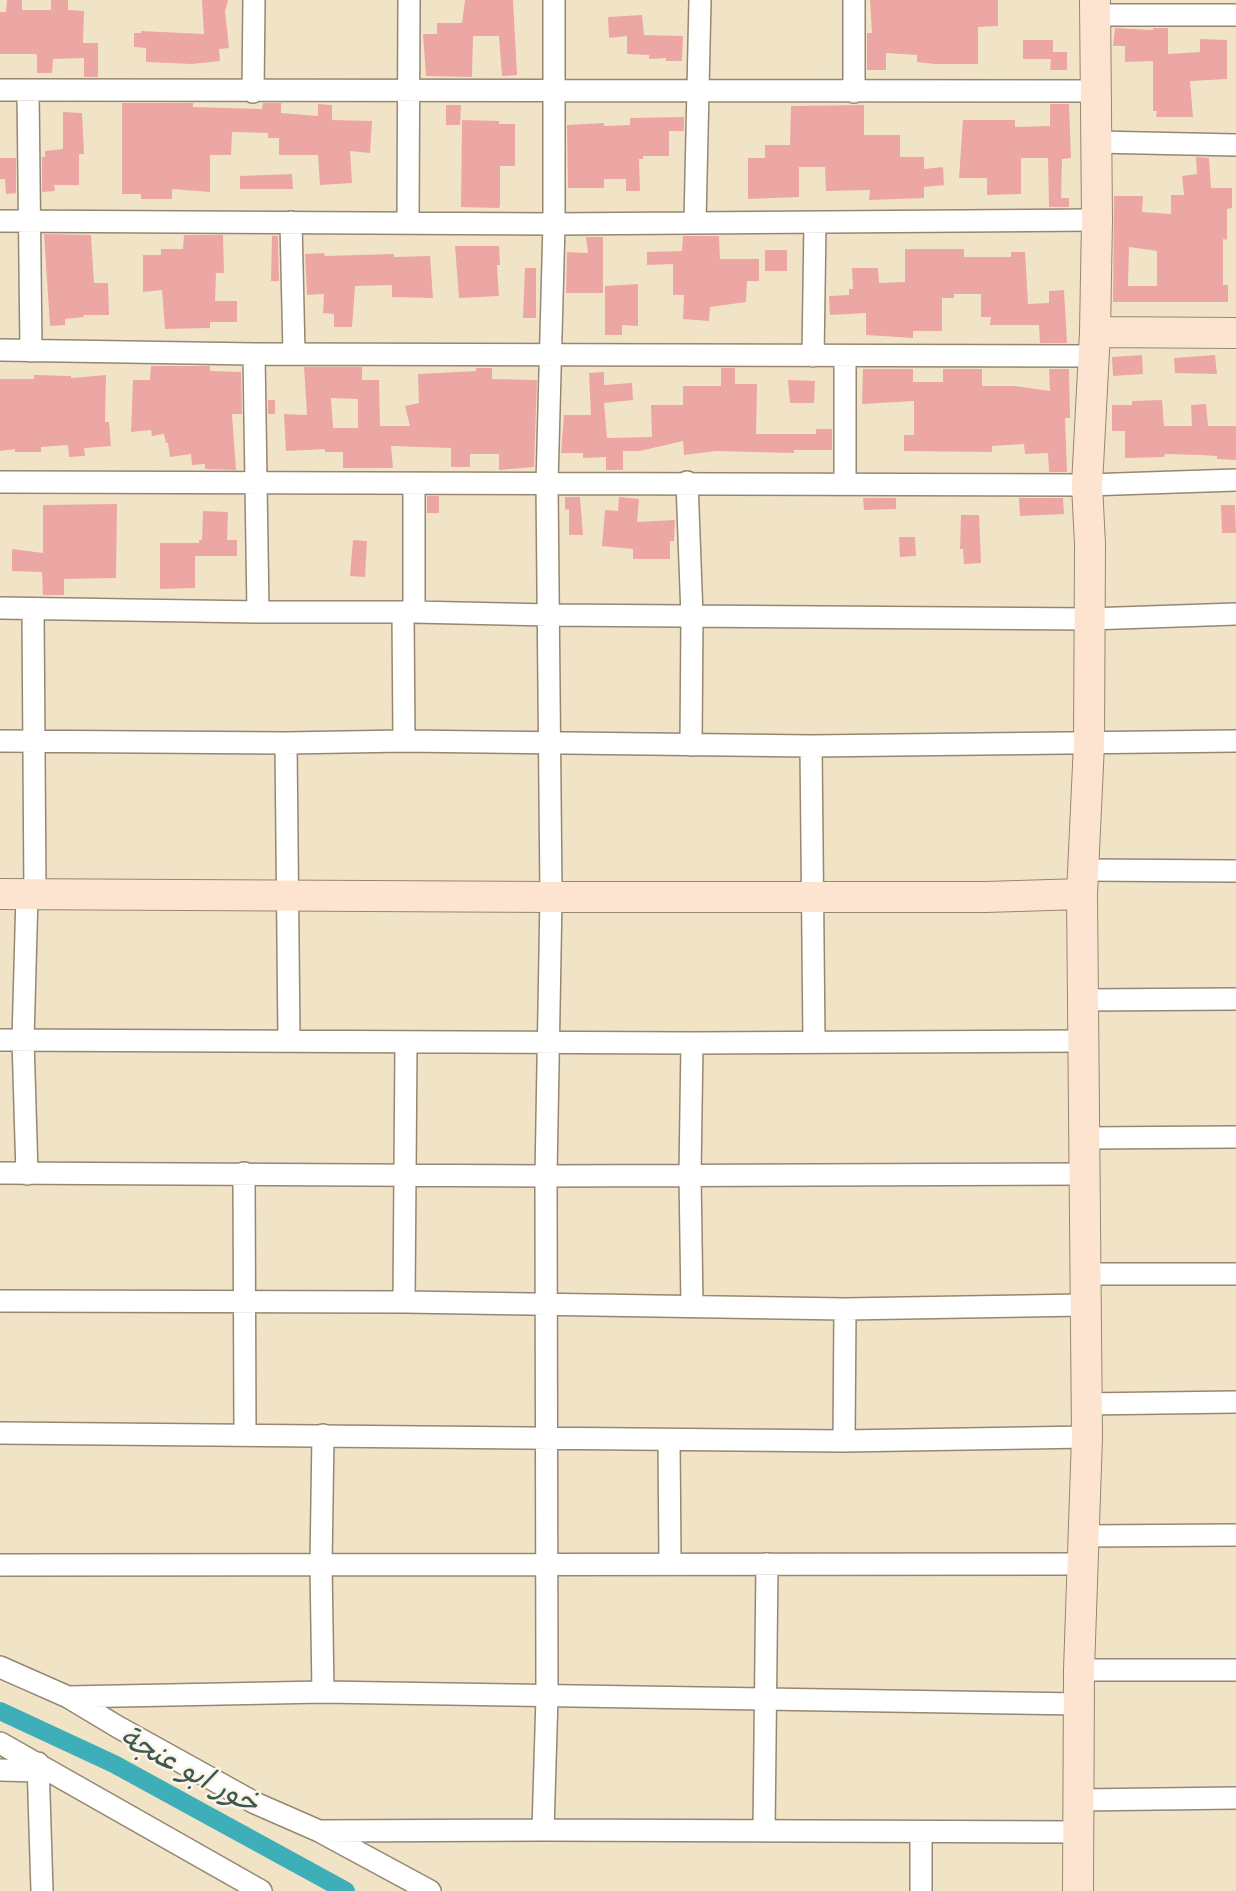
<!DOCTYPE html>
<meta charset="utf-8">
<style>
body{margin:0}
canvas{display:block;background:#f1e4c6}
</style>
<canvas width="1236" height="1891"></canvas>
<script>
const c = document.querySelector('canvas').getContext('2d');
c.lineJoin = 'round';
function shape(rows) {
  const path = new Path2D();
  for (const r of rows) {
    path.moveTo(r[0], r[1]);
    for (let i = 2; i < r.length; i += 2) path.lineTo(r[i], r[i + 1]);
  }
  return path;
}
function strokePath(path, color, width, dash) {
  c.strokeStyle = color;
  c.lineWidth = width;
  c.lineCap = dash ? 'butt' : 'round';
  c.setLineDash(dash || []);
  c.stroke(path);
}
function paint(path, color) {
  c.fillStyle = color;
  c.fill(path, 'evenodd');
}
function write(font, color, halo, rows, align = 'center') {
  c.font = font + ' Mynerve,"Playpen Sans Arabic",sans-serif';
  c.lineWidth = 5;
  c.setLineDash([]);
  c.textBaseline = 'middle';
  c.strokeStyle = halo;
  c.fillStyle = color;
  for (const [text, x, y, turn = 0] of rows) {
    c.save();
    c.translate(x, y);
    c.rotate((+turn || 0) * Math.PI / 180);
    c.textAlign = isNaN(turn) ? turn : align;
    if (halo) c.strokeText(text, 0, 0);
    c.fillText(text, 0, 0);
    c.restore();
  }
}
strokePath(shape([
 [0,1711,114,1764,346,1891]
]), '#3eaeb9', 18);
paint(shape([
 [7,0,22,0,22,10,51,10,51,0,68,0,68,10,84,11,83,43,98,43,98,77,84,77,84,58,53,59,52,73,37,73,37,55,35,54,0,54,0,12,6,12],
 [202,0,228,0,225,11,229,48,219,49,220,61,192,64,146,62,146,48,134,47,134,33,141,33,141,31,204,34],
 [465,0,513,0,517,75,502,76,499,36,473,36,472,77,426,76,423,34,437,34,437,23,462,23],
 [870,0,998,0,998,26,978,27,978,64,935,64,917,62,917,55,886,53,886,70,867,70,867,33,872,33],
 [642,15,644,35,683,36,682,61,666,61,666,58,649,59,649,55,627,54,627,36,609,38,608,17],
 [1115,28,1153,30,1153,28,1168,28,1168,54,1200,52,1200,39,1227,40,1227,79,1190,81,1193,117,1156,117,1157,111,1153,111,1153,61,1125,62,1125,46,1113,46],
 [1023,40,1053,40,1053,52,1067,52,1067,70,1050,70,1051,59,1023,59],
 [122,103,193,103,193,107,262,109,263,103,281,103,281,113,318,116,318,104,332,105,332,120,372,121,370,153,350,151,352,183,320,185,318,155,279,155,279,138,268,138,268,133,232,132,231,155,210,155,210,192,172,189,172,199,141,199,141,194,122,194],
 [1050,104,1069,104,1071,158,1062,159,1061,198,1069,198,1069,207,1049,207,1048,158,1021,158,1021,194,987,195,987,178,959,178,963,120,1015,120,1015,127,1050,126],
 [446,105,461,105,460,125,446,125],
 [864,105,864,135,900,135,900,157,924,157,924,169,943,167,944,185,924,187,924,198,869,200,870,190,826,191,825,167,799,167,799,197,748,199,748,158,765,158,765,145,790,145,791,106],
 [63,112,82,113,84,154,79,154,79,185,54,185,55,191,42,192,42,157,45,157,45,151,63,149],
 [684,117,684,131,669,131,669,156,643,156,643,159,639,159,640,191,626,191,626,179,604,179,604,188,568,188,567,125,604,123,604,126,630,125,630,118],
 [462,120,499,121,499,124,515,124,515,166,500,166,500,207,498,208,461,207],
 [1196,157,1209,158,1211,188,1232,188,1232,208,1227,209,1227,240,1223,239,1223,285,1228,285,1228,302,1113,302,1114,196,1143,196,1142,212,1171,214,1171,195,1184,195,1182,176,1197,174],
 [1129,247,1157,251,1157,286,1128,286],
 [0,158,16,158,16,193,6,194,5,179,0,179],
 [292,174,293,189,240,189,240,176],
 [44,234,91,235,94,283,108,283,109,315,83,315,84,317,65,319,65,325,50,326],
 [184,235,223,235,224,273,216,273,215,301,237,301,237,322,210,322,210,328,165,329,162,290,143,292,143,255,161,255,161,249,183,249],
 [272,236,278,236,279,281,271,281],
 [683,236,719,236,720,259,759,259,759,281,747,281,746,302,710,307,709,321,683,319,684,295,673,295,673,264,647,265,647,252,682,251],
 [586,237,603,237,603,293,566,293,567,252,588,253],
 [455,246,499,246,500,265,497,265,499,296,459,298],
 [905,249,964,249,964,257,1011,257,1011,252,1025,252,1028,304,1049,303,1049,291,1064,290,1067,343,1040,343,1039,325,990,325,991,317,981,317,981,294,954,294,954,298,942,298,942,331,913,331,913,338,866,335,866,313,830,315,829,296,849,295,849,289,853,289,852,268,878,268,879,283,905,282],
 [765,250,787,250,787,271,765,271],
 [324,253,325,256,394,254,394,257,430,256,433,298,392,297,392,285,355,286,352,327,334,327,334,314,323,313,324,294,307,295,305,254],
 [525,268,536,268,536,318,523,318],
 [638,284,638,326,622,325,622,335,605,335,605,286],
 [1142,355,1143,374,1113,376,1112,357],
 [1215,355,1217,374,1175,373,1174,358],
 [151,366,210,366,210,371,241,372,242,414,232,414,236,470,205,469,205,464,192,465,191,454,170,457,168,443,166,443,164,434,152,436,151,430,131,432,133,380,150,380],
 [304,367,362,367,362,380,379,380,380,426,410,426,405,406,419,403,418,374,476,371,476,368,492,368,492,379,537,380,534,467,499,470,499,454,470,454,470,467,451,467,451,448,391,446,393,468,343,468,343,452,325,452,325,449,286,451,284,414,307,415],
 [331,398,358,399,358,428,333,428],
 [721,368,735,368,735,384,757,384,756,434,816,434,816,429,832,429,832,450,794,450,794,453,716,451,684,455,683,441,640,451,623,451,623,470,606,470,606,457,583,458,583,453,561,453,564,415,591,415,589,373,604,372,604,385,632,383,633,400,604,403,607,438,652,437,651,405,683,405,683,386,721,386],
 [863,369,913,369,913,382,943,382,943,369,982,369,982,386,1015,386,1050,391,1049,369,1069,369,1070,418,1065,418,1067,472,1049,472,1048,453,1025,454,1024,444,992,446,992,452,904,451,904,435,914,435,914,401,862,404],
 [34,375,71,376,71,378,106,375,105,422,109,422,111,446,84,448,85,456,69,457,68,445,41,447,41,452,15,452,15,449,0,451,0,379,34,379],
 [788,380,815,381,814,403,790,403],
 [268,400,275,400,275,414,268,414],
 [1162,400,1164,426,1192,426,1191,405,1206,404,1208,426,1236,426,1236,460,1217,459,1217,456,1201,455,1165,454,1164,457,1125,458,1125,431,1112,431,1112,405,1132,405,1132,401],
 [427,496,439,496,439,513,427,513],
 [565,497,580,497,583,535,569,535,569,509,565,510],
 [619,497,639,499,637,522,675,520,674,541,670,541,670,559,633,559,633,549,602,546,605,510,618,511],
 [863,498,896,498,896,509,864,510],
 [1019,498,1063,498,1064,514,1020,516],
 [117,504,116,578,64,579,64,595,43,595,42,572,12,571,12,549,43,553,43,505],
 [1221,505,1235,505,1236,533,1222,533],
 [203,511,228,512,227,540,237,540,237,556,195,556,195,588,160,589,160,543,199,543,199,540,202,540],
 [961,515,979,515,981,563,964,564,963,549,960,549],
 [899,537,915,537,916,556,900,557],
 [353,540,367,541,365,577,350,576]
]), '#eca7a5');
const street = shape([
 [854,0,854,92],
 [1095,15,1236,15],
 [0,90,1095,91],
 [28,91,31,351],
 [253,92,254,0],
 [1097,142,1236,145],
 [0,221,554,224,1097,220],
 [291,222,294,353],
 [695,222,700,0],
 [408,223,409,0],
 [0,350,254,354,1094,356],
 [254,354,258,612],
 [813,356,815,223],
 [0,482,1087,485,1236,480],
 [687,482,692,616,691,745],
 [845,483,845,356],
 [414,484,414,612],
 [0,608,258,612,414,612,549,615,1089,619,1236,614],
 [33,609,35,895],
 [403,613,404,741],
 [0,741,286,743,404,741,811,746,1236,741],
 [286,743,289,1041],
 [811,746,814,1042],
 [1083,870,1236,871],
 [1083,1000,1236,999],
 [0,1040,692,1043,1082,1041],
 [692,1043,690,1175,692,1306],
 [1083,1138,1236,1137],
 [0,1173,546,1176,1083,1174],
 [244,1173,245,1435],
 [27,1174,23,1040,27,895],
 [1084,1274,1236,1274],
 [0,1301,404,1302,845,1309,1084,1305],
 [404,1302,406,1043],
 [1085,1404,1236,1402],
 [0,1433,844,1441,1087,1437],
 [323,1435,321,1565,323,1692],
 [669,1440,670,1563],
 [844,1441,845,1309],
 [1083,1536,1236,1535],
 [0,1565,1083,1564],
 [0,1667,68,1697,118,1727,255,1803,319,1831,430,1891],
 [1079,1670,1236,1670],
 [68,1697,323,1692,1078,1704],
 [0,1743,261,1891],
 [38,1763,42,1891],
 [0,1770,39,1771],
 [1079,1800,1236,1798],
 [543,1830,547,1697,546,1176,551,897,547,483,554,224,554,0],
 [319,1831,543,1830,1078,1832],
 [764,1831,767,1564],
 [921,1891,921,1833]
]);
const secondary = shape([
 [1095,0,1097,220,1095,332],
 [0,894,551,897,986,897,1082,894,1089,744,1090,544,1087,485,1095,332,1236,333],
 [1078,1891,1079,1670,1087,1437,1082,894]
]);
strokePath(street, '#968772', 24);
strokePath(secondary, '#968772', 32);
strokePath(street, '#fff', 21);
strokePath(secondary, '#fde4d1', 30);
write('italic 30px', '#3c5854', '#fcf5e5', [
 ["خور ابو عنجة",188,1773,28]
]);
</script>
